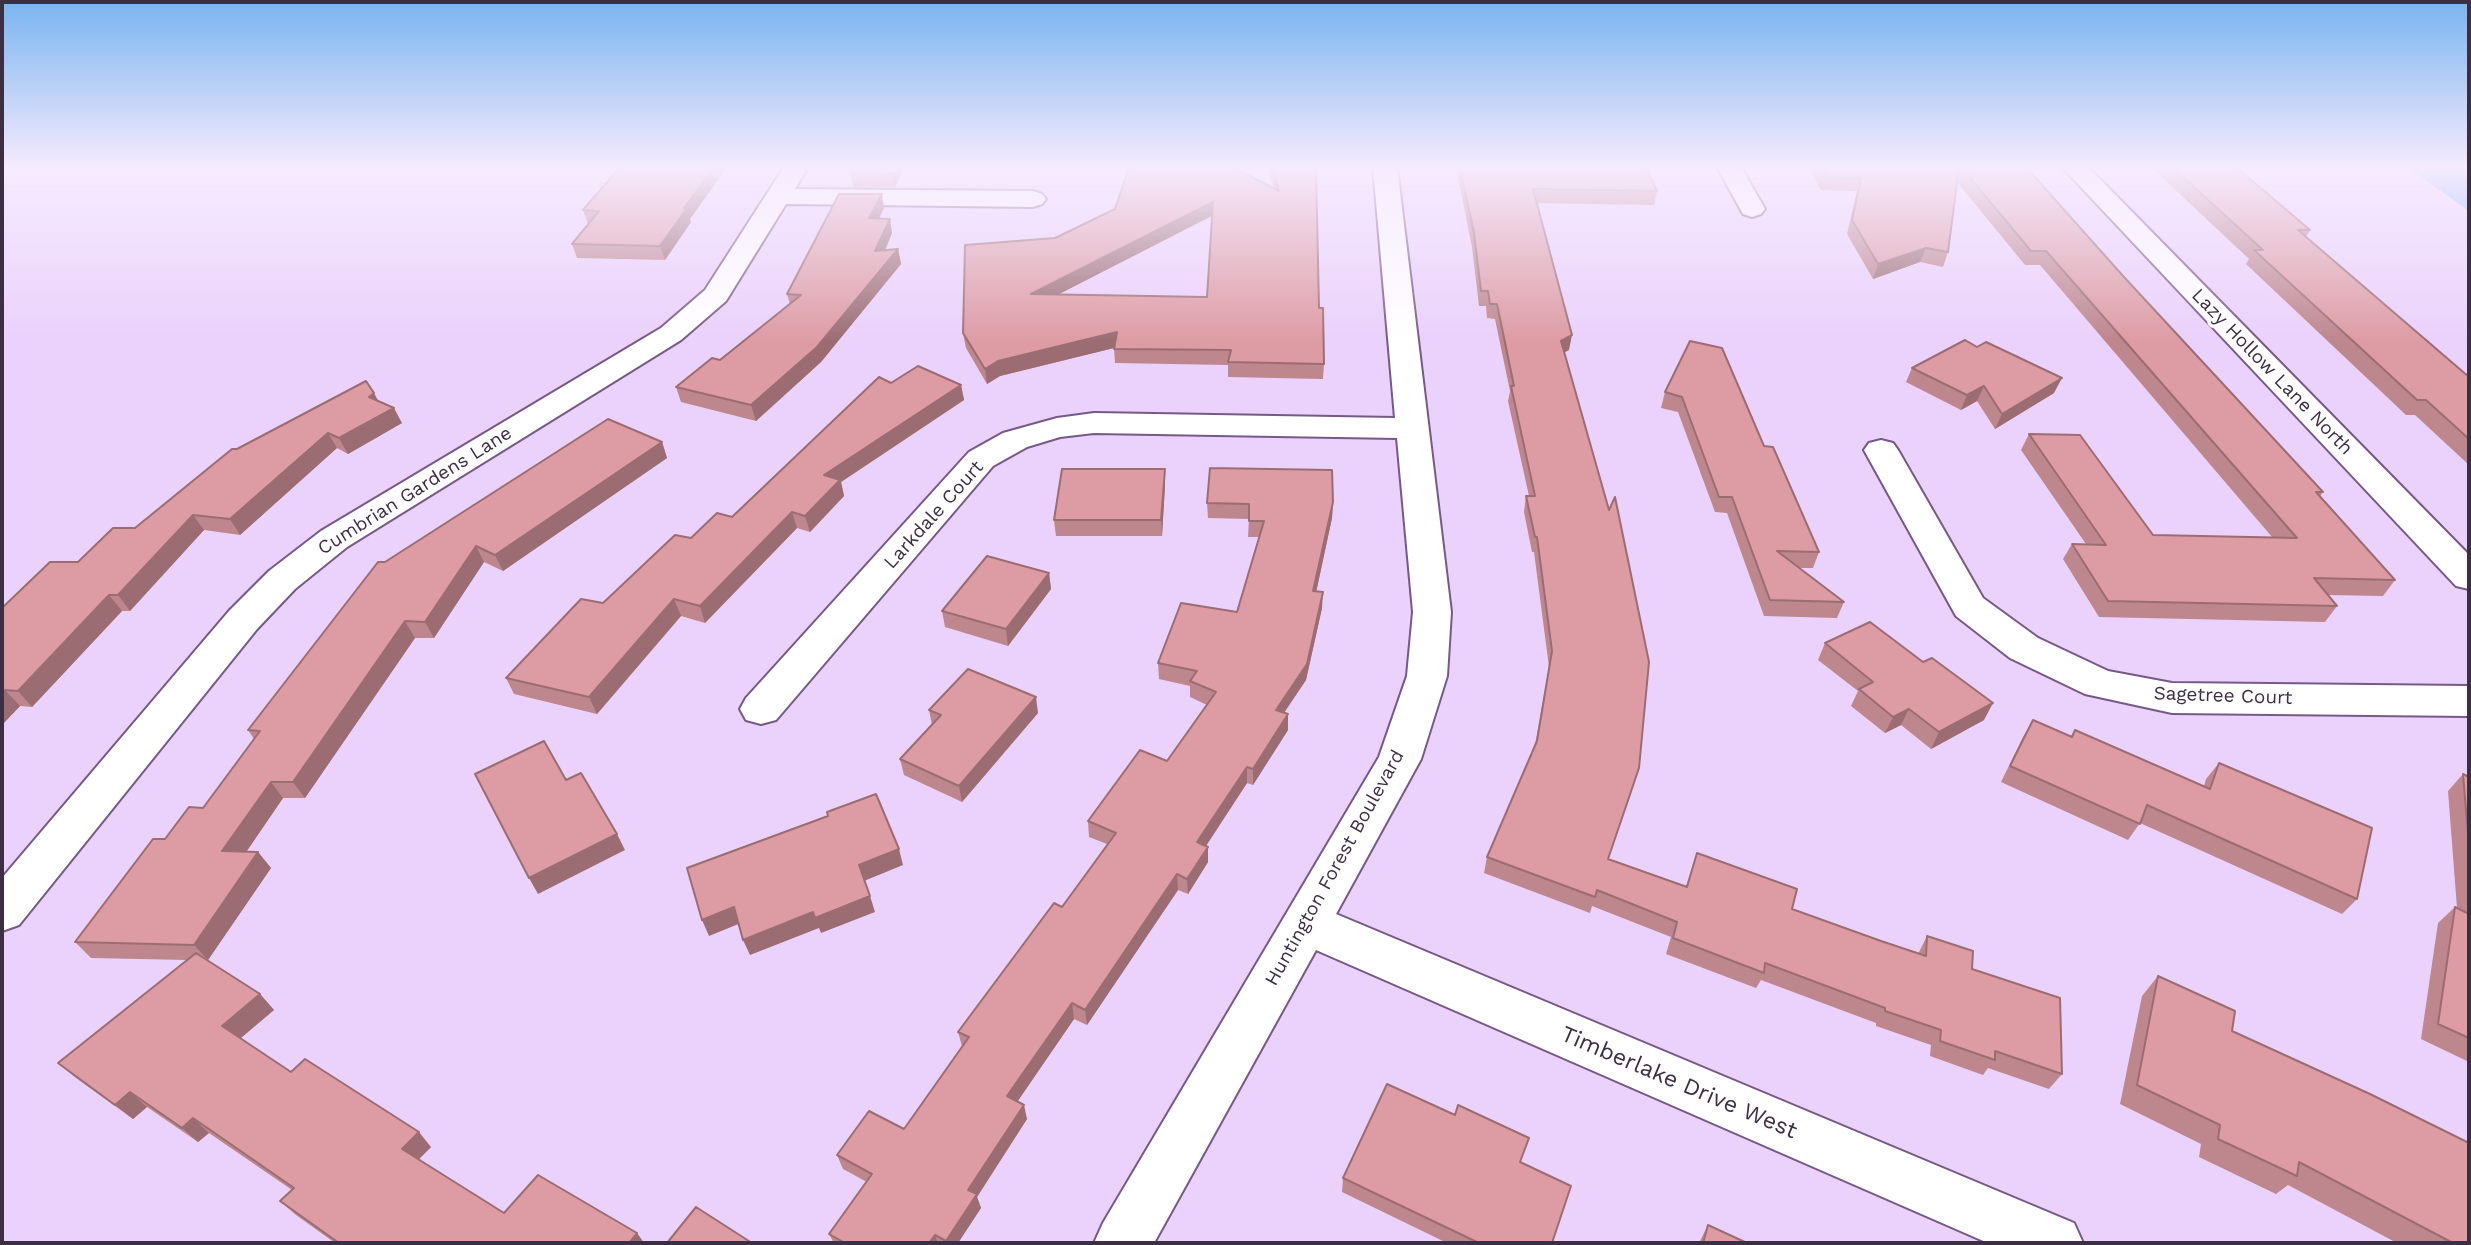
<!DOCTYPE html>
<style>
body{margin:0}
#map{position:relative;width:2471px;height:1245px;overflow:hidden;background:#ebd2fc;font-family:"Work Sans",sans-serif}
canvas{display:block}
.frame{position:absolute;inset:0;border:4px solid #3c2f44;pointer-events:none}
</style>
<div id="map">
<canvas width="2471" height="1245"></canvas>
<div class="frame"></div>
</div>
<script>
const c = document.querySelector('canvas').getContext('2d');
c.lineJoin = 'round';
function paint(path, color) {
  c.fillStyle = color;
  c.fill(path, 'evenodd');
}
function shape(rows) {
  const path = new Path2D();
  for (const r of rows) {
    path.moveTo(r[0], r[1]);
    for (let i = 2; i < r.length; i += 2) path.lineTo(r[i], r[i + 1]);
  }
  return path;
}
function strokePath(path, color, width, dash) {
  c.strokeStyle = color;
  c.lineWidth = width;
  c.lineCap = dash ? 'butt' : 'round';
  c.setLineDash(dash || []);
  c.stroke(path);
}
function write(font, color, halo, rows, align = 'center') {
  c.font = font + ' "Work Sans",sans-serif';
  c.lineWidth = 7;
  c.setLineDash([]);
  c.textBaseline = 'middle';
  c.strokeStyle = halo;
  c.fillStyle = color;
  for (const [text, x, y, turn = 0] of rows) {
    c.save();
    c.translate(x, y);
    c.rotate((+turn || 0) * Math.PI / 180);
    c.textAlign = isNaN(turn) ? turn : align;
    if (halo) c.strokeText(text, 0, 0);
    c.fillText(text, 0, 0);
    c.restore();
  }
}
paint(shape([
 [2407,167,2469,167,2469,211]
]), '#72b4fc');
const minor = shape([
 [784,167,808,167,795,189,1033,191,1042,194,1046,199,1042,204,1033,207,786,204,726,301,681,340,347,547,295,589,257,629,19,925,2,931,2,878,229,611,269,571,321,531,661,328,705,290,784,167],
 [1373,167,1397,167,1451,612,1447,676,1421,759,1336,914,2074,1223,2083,1243,1988,1243,1316,950,1154,1243,1094,1243,1103,1223,1379,757,1407,676,1413,612,1397,438,1094,433,1060,437,1027,447,993,466,776,720,761,724,746,720,740,709,746,698,969,452,1003,433,1057,418,1094,413,1395,418,1373,167],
 [1717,167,1741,167,1765,209,1761,214,1752,217,1743,214,1717,167],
 [2062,167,2088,167,2469,555,2469,589,2456,586,2062,167],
 [1881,440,1893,443,1898,450,1983,598,2038,638,2108,671,2172,683,2469,686,2469,716,2172,713,2085,694,2010,658,1956,616,1864,450,1869,443,1881,440]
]);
strokePath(minor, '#755987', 4);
paint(minor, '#fff');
paint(shape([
 [620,167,727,167,690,219,691,222,665,260,577,258,572,244,588,224,583,210],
 [905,167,895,187,853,187,850,173],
 [1268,167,1316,167,1319,308,1324,364,1323,379,1228,377,1228,365,1115,363,1114,348,1000,376,987,384,966,348,963,333,1055,238,1274,189],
 [1212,216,1207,297,1059,294],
 [1456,167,1650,167,1649,171,1647,171,1657,191,1654,205,1536,203,1569,350,1564,352,1608,859,1686,886,1697,853,1792,909,1881,941,1918,954,1927,936,1972,969,2062,1074,2049,1089,1988,1068,1983,1075,1930,1056,1931,1045,1876,1026,1876,1023,1761,980,1756,988,1666,954,1671,937,1592,906,1590,913,1484,873,1487,857,1535,745,1549,667,1534,552,1532,552,1524,512,1526,496,1529,496,1508,401,1510,391,1495,319,1487,318,1486,306,1479,306,1472,247],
 [1808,167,2026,167,2124,277,2323,492,2320,496,2395,580,2383,596,2328,595,2337,606,2325,622,2099,617,2063,559,2072,544,2086,544,2021,450,2029,434,2153,535,2272,537,2040,265,2025,265,1957,182,1948,252,1943,267,1920,262,1873,279,1847,234,1857,191,1821,190],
 [2151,167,2236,167,2310,230,2306,237,2469,377,2469,465,2415,415,2406,415,2246,264,2249,259],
 [884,208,879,218,892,233,885,251,898,249,901,264,821,362,756,421,681,402,676,387,720,360,790,304,787,294],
 [1690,341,1764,446,1819,552,1813,568,1799,568,1844,602,1837,618,1764,616,1727,513,1715,512,1678,412,1661,408,1665,392],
 [1977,347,2054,393,1995,429,1977,401,1961,410,1906,382,1912,368],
 [961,385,964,400,841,482,844,496,810,532,797,528,705,623,681,616,597,714,514,694,506,678,603,603,691,538,732,517],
 [378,401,402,423,348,454,337,448,240,535,204,530,130,611,122,611,32,707,20,706,2,725,2,608,135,528,237,449],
 [662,442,667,458,503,571,484,562,434,638,415,638,305,798,283,798,246,852,258,852,271,868,208,960,207,960,260,994,274,1010,241,1038,291,1072,431,1147,419,1159,504,1213,637,1233,644,1243,335,1243,296,1215,280,1201,292,1190,209,1133,198,1142,147,1107,133,1119,76,1078,58,1063,187,960,91,958,75,942,165,839,203,808,254,739,248,730,385,562],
 [1165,485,1162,536,1056,536,1054,520],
 [1333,502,1332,518,1316,592,1322,608,1306,680,1284,713,1288,730,1253,785,1247,783,1206,846,1208,862,1188,894,1178,890,1087,1025,1074,1019,1017,1102,1027,1119,977,1197,981,1208,958,1243,834,1243,829,1234,867,1182,843,1169,837,1155,904,1129,962,1046,958,1032,1062,907,1107,844,1089,837,1088,821,1167,761,1207,705,1190,697,1190,686,1159,679,1158,663,1237,612,1259,537,1248,537,1249,519,1208,518,1207,503],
 [1049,573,1051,589,1008,646,945,627,942,611],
 [1825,643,1923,662,1984,720,1931,749,1901,725,1885,733,1851,706,1858,691,1818,660],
 [929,710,1038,713,962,802,904,775,900,759,932,725],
 [2033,720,2071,737,2075,730,2204,786,2206,779,2219,763,2357,899,2342,914,2140,823,2128,840,2001,782,2023,737],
 [2463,774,2469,777,2469,1062,2421,1039,2438,923,2455,907,2457,908,2448,791],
 [2158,976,2232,1031,2469,1243,2397,1243,2288,1185,2276,1194,2199,1157,2201,1144,2120,1104,2142,996],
 [1521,1162,1552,1243,1447,1243,1342,1192,1343,1178],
 [1708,1225,1747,1243,1699,1243]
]), '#be868d');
paint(shape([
 [714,167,727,167,690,219,691,222,665,260,660,246,684,208],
 [896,167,905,167,895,187,892,174],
 [882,194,884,208,872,232,869,218],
 [1213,202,1213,215,1032,308,1031,294],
 [890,219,892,233,878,266,875,251],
 [1926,248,1920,262,1873,279,1878,264],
 [898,249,901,264,821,362,756,421,751,405],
 [1117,332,1118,347,1000,376,987,384,985,369,998,361],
 [1572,335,1569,350,1558,356,1561,341],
 [2062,378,2054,393,1995,429,2002,414],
 [961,385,964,400,841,482,844,496,810,532,805,516,824,475],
 [1984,386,1977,401,1961,410,1967,395],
 [374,393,382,408,369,397],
 [394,408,402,423,348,454,339,438],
 [328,433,337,448,240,535,230,519],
 [662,442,667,458,503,571,495,555],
 [1165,469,1165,485,1162,536,1161,520],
 [1333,502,1332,518,1313,607,1313,591],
 [792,512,797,528,705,623,700,606],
 [193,515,204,530,130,611,118,595],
 [476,546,484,562,434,638,425,622],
 [1049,573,1051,589,1008,646,1006,629],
 [1323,592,1322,608,1306,680,1275,726,1276,710],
 [109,595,122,611,32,707,18,691],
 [674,599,681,616,597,714,589,697],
 [405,621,415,638,305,798,293,782],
 [5,690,20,706,2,725,2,694],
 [1036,697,1038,713,962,802,959,786],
 [1993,703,1984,720,1931,749,1939,732],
 [1909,709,1901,725,1885,733,1893,717],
 [1288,714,1288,730,1253,785,1253,769],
 [1247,767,1247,783,1198,858,1197,842],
 [271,782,283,798,236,867,222,851],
 [617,834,625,850,538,894,529,878],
 [1208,847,1208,862,1188,894,1187,879],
 [899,849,903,865,864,881,859,865],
 [258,852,271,868,208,960,194,945],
 [1177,874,1178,890,1087,1025,1085,1010],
 [870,896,875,912,821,933,819,928,750,955,743,940,813,912],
 [734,907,741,923,709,936,702,920],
 [260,994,274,1010,237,1041,222,1026],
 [1072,1003,1074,1019,1011,1111,1007,1096],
 [130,1092,147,1107,133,1119,115,1105],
 [1024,1105,1027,1119,977,1197,981,1208,958,1243,947,1243,946,1241,968,1190],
 [193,1118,209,1133,198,1142,182,1128],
 [419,1132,431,1147,415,1163,402,1149],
 [637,1233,644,1243,629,1243],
 [935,1235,938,1243,929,1243]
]), '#9b6d73');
const building = shape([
 [620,167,714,167,684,208,687,208,660,246,572,244,599,211,583,210,620,167],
 [854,167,896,167,892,174,850,173,854,167],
 [1129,167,1232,167,1279,191,1272,167,1316,167,1319,308,1323,308,1324,364,1228,362,1231,350,1114,349,1117,332,998,361,985,369,963,333,965,245,1055,238,1115,209,1129,167],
 [1213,202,1207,297,1031,294,1213,202],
 [1460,167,1646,167,1657,191,1533,189,1572,335,1561,341,1609,510,1615,497,1649,662,1639,768,1608,859,1687,887,1697,853,1797,889,1792,909,1881,941,1926,956,1927,936,1973,951,1972,969,2060,998,2062,1074,1995,1051,1995,1060,1940,1041,1941,1030,1885,1011,1885,1008,1765,963,1764,973,1673,938,1677,922,1597,890,1595,897,1487,857,1537,741,1552,651,1537,537,1535,537,1526,496,1535,496,1511,386,1514,386,1497,304,1490,304,1488,291,1481,291,1474,233,1460,167],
 [1820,167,1959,167,1948,252,1926,248,1878,264,1852,220,1861,178,1826,177,1820,167],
 [1961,167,2026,167,2124,277,2323,492,2316,492,2395,580,2314,578,2337,606,2108,601,2072,544,2106,545,2029,434,2080,435,2153,535,2297,538,2046,251,2031,251,1961,167],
 [2172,167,2236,167,2310,230,2298,230,2469,377,2469,439,2426,400,2417,400,2254,250,2263,250,2172,167],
 [839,194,882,194,869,218,890,219,875,251,898,249,817,347,751,405,676,387,712,358,720,360,801,295,787,294,839,194],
 [1965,340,1977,347,1986,342,2062,378,2002,414,1984,386,1967,395,1912,368,1965,340],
 [1690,341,1722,348,1764,446,1773,447,1819,552,1777,551,1844,602,1770,600,1732,497,1719,497,1682,397,1665,392,1690,341],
 [918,366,961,385,824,475,840,480,805,516,792,512,700,606,674,599,589,697,506,678,581,599,603,603,675,535,691,538,717,513,732,517,879,377,891,383,918,366],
 [366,381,374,393,369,397,394,408,339,438,328,433,230,519,193,515,118,595,109,595,18,691,5,690,2,694,2,608,50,562,78,562,113,528,135,528,232,449,237,449,366,381],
 [608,419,662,442,495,555,476,546,425,622,405,621,293,782,271,782,222,851,258,852,194,945,75,942,153,839,165,839,189,807,203,808,260,731,248,730,378,562,385,562,608,419],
 [1210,468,1332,470,1333,502,1313,591,1323,592,1307,664,1276,710,1288,714,1253,769,1247,767,1197,842,1208,847,1187,879,1177,874,1085,1010,1072,1003,1007,1096,1024,1105,968,1190,977,1194,946,1241,935,1235,929,1243,845,1243,829,1234,872,1174,837,1155,869,1111,904,1129,969,1037,958,1032,1054,903,1062,907,1116,833,1088,821,1140,750,1167,761,1216,692,1190,681,1197,671,1158,663,1181,603,1237,612,1264,521,1249,521,1249,504,1207,503,1210,468],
 [1062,469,1165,469,1161,520,1054,520,1062,469],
 [987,556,1049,573,1006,629,942,611,987,556],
 [1870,622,1923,662,1932,658,1993,703,1939,732,1909,709,1893,717,1859,689,1873,682,1825,643,1870,622],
 [968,669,1036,697,959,786,900,759,941,715,929,710,968,669],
 [2033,720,2072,737,2075,730,2210,789,2219,763,2372,828,2357,899,2147,805,2140,824,2010,766,2033,720],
 [544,741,566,780,581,773,617,834,529,878,475,774,544,741],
 [2463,774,2469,777,2469,846,2463,774],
 [876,794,899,849,859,865,870,896,815,918,813,912,743,940,734,907,702,920,687,868,828,816,827,812,876,794],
 [2455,907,2469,914,2469,1038,2438,1024,2455,907],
 [196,953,260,994,222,1026,291,1072,305,1059,419,1132,402,1149,504,1213,538,1175,637,1233,629,1243,339,1243,280,1201,294,1188,193,1118,182,1128,130,1092,115,1105,58,1063,196,953],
 [2158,976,2235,1011,2232,1031,2370,1094,2469,1143,2469,1243,2453,1243,2299,1162,2297,1176,2218,1139,2220,1125,2137,1085,2158,976],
 [1387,1084,1455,1115,1458,1105,1529,1138,1520,1162,1571,1186,1552,1243,1479,1243,1343,1178,1387,1084],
 [696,1207,752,1243,667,1243,696,1207],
 [1708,1225,1747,1243,1703,1243,1708,1225]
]);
paint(building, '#dd9ca4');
strokePath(building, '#9b6d73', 2);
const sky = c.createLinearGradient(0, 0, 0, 341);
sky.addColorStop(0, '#79b4f0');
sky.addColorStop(0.49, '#f6ebfe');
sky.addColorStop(1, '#f6ebfe00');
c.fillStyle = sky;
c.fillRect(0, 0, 2471, 341);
write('19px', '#3c2f44', '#fefefe', [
 ["Lazy Hollow Lane North",2272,372,46],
 ["Cumbrian Gardens Lane",415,491,-32],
 ["Larkdale Court",934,515,-48],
 ["Sagetree Court",2223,696,2],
 ["Huntington Forest Boulevard",1335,868,-61]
]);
write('23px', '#3c2f44', '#fefefe', [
 ["Timberlake Drive West",1679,1083,23]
]);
</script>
